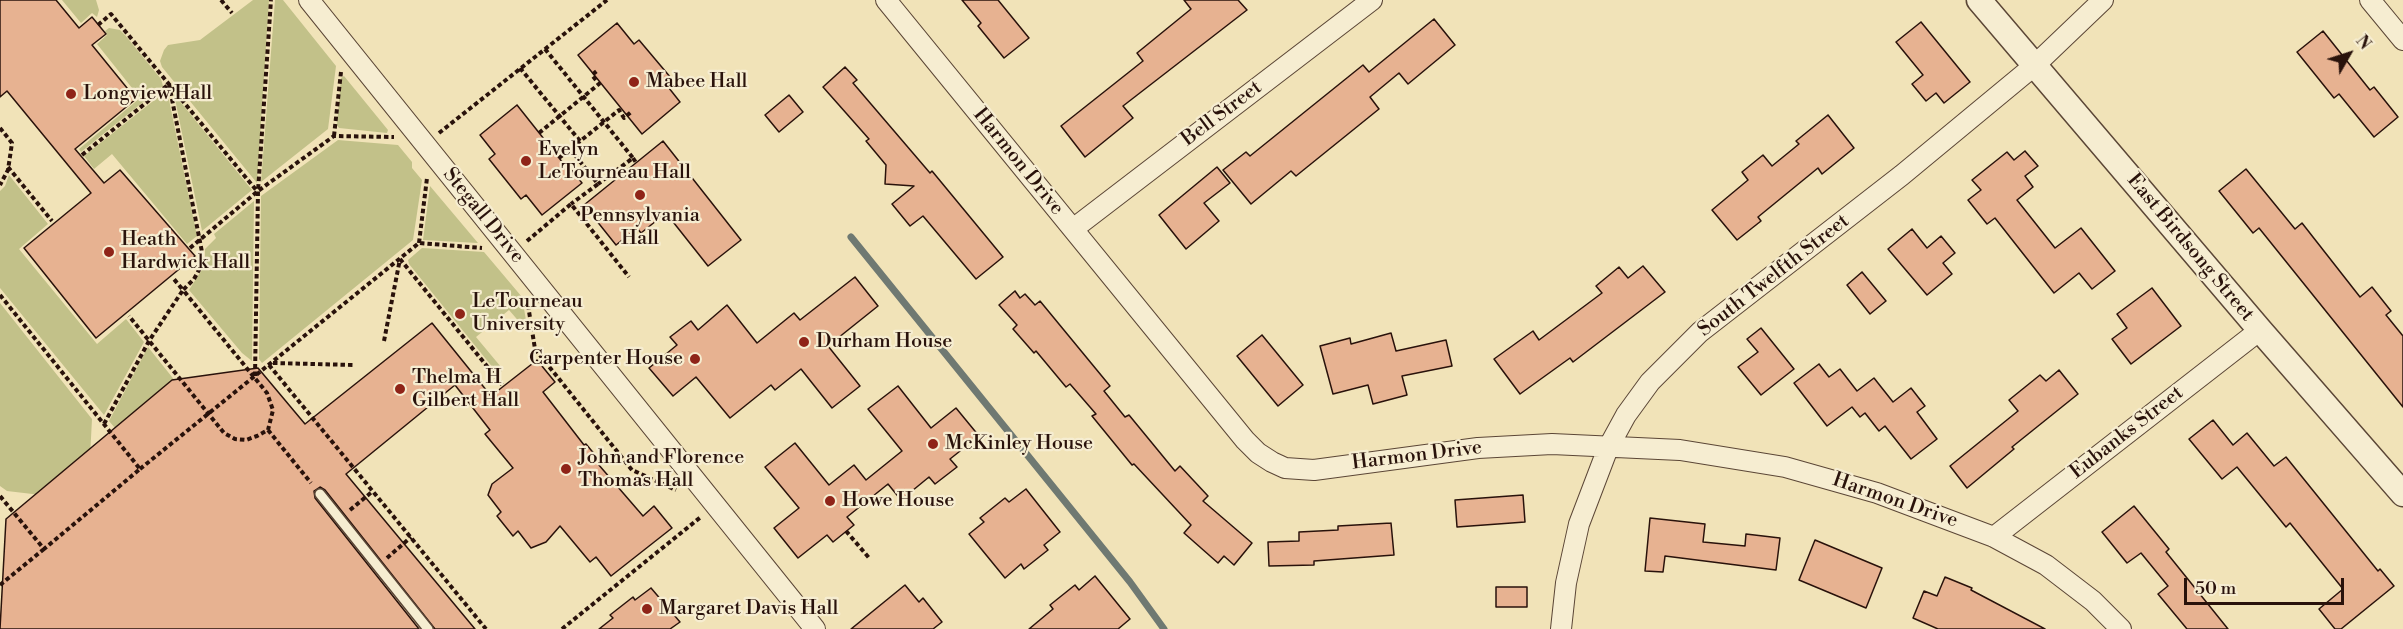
<!DOCTYPE html>
<style>
body{margin:0}
#map{position:relative;width:2403px;height:629px;overflow:hidden;background:#f1e3b8;font-family:"Libre Bodoni",serif}
canvas{display:block}
.north{position:absolute;left:2319px;top:24px;width:60px;height:60px;-webkit-text-stroke:4px #f6edd1;paint-order:stroke;rotate:51deg;font-size:16px;font-weight:700;line-height:24px;text-align:center;color:#29120b}
.north::after{content:'';display:block;margin:auto;width:21px;height:27px;background:#29120b;clip-path:polygon(50% 0,100% 100%,50% 72%,0 100%)}
.scale{position:absolute;left:2184px;top:578px;width:160px;height:27px;box-sizing:border-box;border:3px solid #29120b;border-top:0;padding-left:8px;font-size:18px;line-height:21px;white-space:nowrap;color:#29120b;-webkit-text-stroke:4px #f6edd1;paint-order:stroke}
</style>
<div id="map">
<canvas width="2403" height="629"></canvas>
<div class="north">N</div>
<div class="scale">50 m</div>
</div>
<script>
const c = document.querySelector('canvas').getContext('2d');
c.lineJoin = 'round';
function paint(path, color) {
  c.fillStyle = color;
  c.fill(path, 'evenodd');
}
function shape(rows) {
  const path = new Path2D();
  for (const r of rows) {
    path.moveTo(r[0], r[1]);
    for (let i = 2; i < r.length; i += 2) path.lineTo(r[i], r[i + 1]);
  }
  return path;
}
function strokePath(path, color, width, dash) {
  c.strokeStyle = color;
  c.lineWidth = width;
  c.lineCap = dash ? 'butt' : 'round';
  c.setLineDash(dash || []);
  c.stroke(path);
}
function write(font, color, halo, rows, align = 'center') {
  c.font = font + ' "Libre Bodoni",serif';
  c.lineWidth = 4.5;
  c.setLineDash([]);
  c.textBaseline = 'middle';
  c.strokeStyle = halo;
  c.fillStyle = color;
  for (const [text, x, y, turn = 0] of rows) {
    c.save();
    c.translate(x, y);
    c.rotate((+turn || 0) * Math.PI / 180);
    c.textAlign = isNaN(turn) ? turn : align;
    if (halo) c.strokeText(text, 0, 0);
    c.fillText(text, 0, 0);
    c.restore();
  }
}
paint(shape([
 [62,0,96,0,99,10,97,17,92,13,81,23],
 [253,0,269,0,257,183,162,67,160,61,164,50,168,45,200,40],
 [275,0,283,0,336,66,328,129,261,182],
 [109,28,120,30,125,35,161,79,163,86,81,152,79,149,140,98,97,44,107,35,105,31],
 [344,76,388,130,387,133,339,128,337,125,341,78],
 [167,90,197,236,187,244,112,154,94,169,84,156],
 [174,94,252,190,202,231],
 [338,140,398,145,412,162,412,168,422,180,413,240,262,363,259,359,261,196],
 [9,175,48,224,19,249,97,344,126,319,144,342,104,415,0,288,0,191,5,186],
 [430,186,478,243,423,240],
 [254,201,252,361,242,353,189,290,201,271,205,260,205,249,216,238,214,234],
 [422,248,484,252,522,297,528,332,509,310,476,337,501,367,502,371,498,374,409,264,408,260],
 [0,303,92,419,90,457,41,495,7,491,0,486],
 [148,347,200,412,132,448,109,421]
]), '#c2c189');
strokePath(shape([
 [851,237,1130,582,1164,629]
]), '#6f7972', 7);
const building = shape([
 [0,0,56,0,79,28,92,17,106,34,92,45,136,99,75,149,104,183,120,170,195,256,96,338,24,248,91,193,7,91,0,97,0,0],
 [962,0,998,0,1029,38,1004,58,978,26,981,23,962,0],
 [1184,0,1238,0,1247,10,1123,106,1133,118,1085,157,1061,126,1143,61,1137,53,1191,9,1184,0],
 [1434,19,1455,45,1408,84,1399,73,1370,97,1379,109,1296,176,1291,171,1251,204,1223,170,1246,152,1250,156,1363,65,1369,72,1434,19],
 [1921,22,1970,82,1944,103,1936,93,1926,101,1912,84,1923,75,1896,42,1921,22],
 [617,23,634,44,639,40,671,78,665,83,680,102,642,134,578,55,617,23],
 [2323,31,2370,90,2374,87,2398,117,2374,137,2339,94,2334,98,2297,52,2323,31],
 [845,67,857,80,853,83,930,173,932,171,1003,257,976,279,923,216,910,226,892,204,914,186,885,184,886,165,866,141,869,139,823,87,845,67],
 [789,95,803,112,779,132,765,115,789,95],
 [517,105,567,168,569,167,582,183,542,215,526,195,521,199,489,159,495,154,480,135,517,105],
 [1828,115,1854,148,1822,174,1818,168,1758,217,1761,221,1737,240,1712,210,1748,180,1742,172,1763,155,1772,166,1799,144,1796,141,1828,115],
 [663,141,741,240,708,266,666,213,641,233,637,228,616,245,584,205,663,141],
 [2025,151,2038,166,2025,176,2033,187,2017,200,2055,248,2081,228,2115,271,2092,289,2079,273,2054,293,1995,218,1987,224,1968,200,1981,190,1972,180,2007,152,2014,160,2025,151],
 [1217,167,1230,183,1204,203,1219,221,1186,249,1159,215,1217,167],
 [2246,169,2295,229,2302,223,2360,297,2372,287,2391,311,2386,315,2403,336,2403,407,2259,228,2253,233,2219,191,2246,169],
 [1912,229,1927,248,1941,236,1955,253,1943,263,1952,274,1927,295,1888,249,1912,229],
 [1643,266,1665,292,1573,362,1570,358,1520,394,1494,359,1533,331,1539,340,1602,293,1596,286,1619,267,1628,278,1643,266],
 [1862,272,1886,301,1870,314,1847,285,1862,272],
 [855,277,878,306,828,346,860,386,832,408,801,369,775,390,771,385,730,418,696,377,673,396,649,368,677,345,670,337,691,321,698,330,727,305,757,343,794,313,800,320,855,277],
 [2152,288,2181,326,2131,364,2112,339,2127,328,2117,314,2152,288],
 [1015,291,1020,298,1025,294,1035,305,1040,301,1110,386,1104,391,1125,417,1129,415,1175,471,1180,466,1208,496,1203,501,1252,543,1234,565,1224,556,1218,563,1184,533,1191,525,1134,464,1132,465,1092,416,1096,414,1070,384,1066,387,1036,351,1034,353,1013,329,1017,325,999,305,1015,291],
 [432,323,491,396,537,360,555,382,543,392,584,445,586,444,601,462,598,464,643,516,654,506,672,528,611,576,596,557,590,562,560,526,546,542,531,548,518,531,513,536,497,516,501,512,488,495,492,484,513,468,485,434,490,430,455,385,346,474,475,629,435,629,325,490,320,487,314,491,315,498,419,629,0,629,6,519,172,380,258,368,305,424,432,323],
 [1761,328,1794,369,1761,395,1738,367,1758,352,1747,339,1761,328],
 [1391,333,1396,351,1446,340,1452,366,1402,376,1407,395,1373,404,1368,385,1333,394,1320,346,1350,338,1351,344,1391,333],
 [1262,335,1303,385,1278,406,1237,356,1262,335],
 [1819,364,1829,377,1840,369,1857,391,1874,378,1893,402,1911,388,1925,406,1917,412,1937,439,1911,459,1885,426,1879,431,1865,413,1860,417,1852,407,1827,426,1794,383,1819,364],
 [2059,370,2078,394,2012,447,2014,449,1967,488,1950,466,2018,411,2009,400,2040,375,2046,381,2059,370],
 [898,386,931,428,956,408,979,436,950,459,957,467,935,484,929,477,901,500,888,484,847,517,854,525,833,542,827,535,798,558,774,528,799,508,765,467,795,443,829,485,854,465,866,480,902,451,868,409,898,386],
 [2213,420,2233,445,2247,433,2274,466,2286,457,2378,571,2380,569,2394,586,2341,629,2335,629,2319,609,2343,589,2290,523,2286,527,2237,467,2222,479,2189,439,2213,420],
 [1026,489,1060,532,1044,545,1048,550,1024,569,1021,564,1005,578,969,534,984,522,980,518,1005,498,1009,502,1026,489],
 [1523,495,1525,522,1457,527,1455,500,1523,495],
 [2134,506,2169,549,2166,552,2228,629,2187,629,2158,594,2168,586,2141,553,2127,563,2102,532,2134,506],
 [1650,518,1705,524,1703,542,1745,546,1746,534,1780,538,1776,570,1665,556,1663,572,1645,571,1650,518],
 [1391,523,1394,555,1314,561,1314,565,1269,566,1268,542,1299,541,1299,532,1338,530,1338,526,1391,523],
 [1815,540,1882,568,1866,608,1799,580,1815,540],
 [1095,576,1130,619,1118,629,1029,629,1053,609,1050,605,1075,585,1079,590,1095,576],
 [1945,577,1972,588,1971,590,2045,629,1938,629,1913,618,1924,591,1937,596,1945,577],
 [905,585,919,602,923,598,942,622,933,629,851,629,905,585],
 [1496,587,1527,587,1527,607,1496,607,1496,587],
 [651,588,680,622,670,629,599,629,613,618,610,615,633,597,635,600,651,588]
]);
paint(building, '#e7b291');
strokePath(building, '#29120b', 1.5);
const service = shape([
 [320,494,428,629]
]);
const minor = shape([
 [309,0,815,629],
 [886,0,1245,440,1258,453,1272,462,1285,468,1314,470,1478,448,1552,444,1680,450,1785,467,1877,493,1994,537,2046,565,2093,601,2121,629],
 [2370,0,2403,40],
 [1073,229,1372,0],
 [1994,537,2260,330],
 [1561,629,1566,583,1579,524,1608,448,1626,415,1650,382,1700,332,1902,175,2035,65,2103,0]
]);
const tertiary = shape([
 [1979,0,2260,330,2403,494]
]);
strokePath(service, '#5b4636', 12);
strokePath(minor, '#5b4636', 22);
strokePath(tertiary, '#5b4636', 27);
strokePath(shape([
 [221,0,232,13],
 [98,25,111,14,257,191],
 [545,49,633,158,598,184],
 [520,68,580,141],
 [0,128,12,143,8,170,0,185],
 [439,133,607,0],
 [539,133,599,84,592,75,598,70],
 [334,136,341,72],
 [570,149,598,184,571,204],
 [82,155,169,84,202,252,199,270,194,279,183,290,267,393,273,410,268,430,257,436,246,440,235,439,224,433,129,316],
 [559,158,619,110,624,118,631,112],
 [633,158,637,164],
 [8,167,52,221],
 [527,241,571,204,629,277],
 [419,243,427,178],
 [190,248,258,191,334,136,394,137],
 [400,259,503,386],
 [0,295,140,469,44,549,0,496],
 [528,305,535,349,632,470,676,490],
 [384,341,400,259],
 [273,363,353,365],
 [269,365,486,629],
 [255,376,258,191,271,0],
 [104,424,149,341,183,290,173,278],
 [268,430,311,483],
 [140,469,419,243,482,248],
 [350,510,373,491],
 [846,531,870,559],
 [387,558,411,537],
 [0,585,44,549],
 [562,629,702,516]
]), '#29120b', 4, [4.5, 3]);
strokePath(service, '#f6edd1', 9);
strokePath(minor, '#f6edd1', 20);
strokePath(tertiary, '#f6edd1', 24);
for (const [x, y, r, color] of [
 [634,82,6,"#8f2418"],
 [71,94,6,"#8f2418"],
 [526,161,6,"#8f2418"],
 [640,195,6,"#8f2418"],
 [109,252,6,"#8f2418"],
 [460,314,6,"#8f2418"],
 [804,342,6,"#8f2418"],
 [695,359,6,"#8f2418"],
 [400,389,6,"#8f2418"],
 [933,444,6,"#8f2418"],
 [566,469,6,"#8f2418"],
 [830,501,6,"#8f2418"],
 [647,609,6,"#8f2418"]
]) {
  const dot = new Path2D();
  dot.arc(x, y, r, 0, 2 * Math.PI);
  c.fillStyle = color;
  c.fill(dot);
  strokePath(dot, '#f6edd1', 2);
}
write('20px', '#29120b', '#f6edd1', [
 ["Mabee Hall",646,82],
 ["Longview Hall",83,94],
 ["Evelyn",538,150],
 ["LeTourneau Hall",538,173],
 ["Pennsylvania",640,216,"center"],
 ["Hall",640,239,"center"],
 ["Heath",121,240],
 ["Hardwick Hall",121,263],
 ["LeTourneau",472,302],
 ["University",472,325],
 ["Durham House",816,342],
 ["Carpenter House",683,359,"right"],
 ["Thelma H",412,378],
 ["Gilbert Hall",412,401],
 ["McKinley House",945,444],
 ["John and Florence",578,458],
 ["Thomas Hall",578,481],
 ["Howe House",842,501],
 ["Margaret Davis Hall",659,609]
], 'left');
write('20px', '#29120b', '#f6edd1', [
 ["Bell Street",1222,114,-37],
 ["Harmon Drive",1018,162,51],
 ["Stegall Drive",483,216,51],
 ["East Birdsong Street",2190,248,50],
 ["South Twelfth Street",1774,276,-38],
 ["Eubanks Street",2127,433,-38],
 ["Harmon Drive",1417,456,-7],
 ["Harmon Drive",1895,501,19]
]);
</script>
